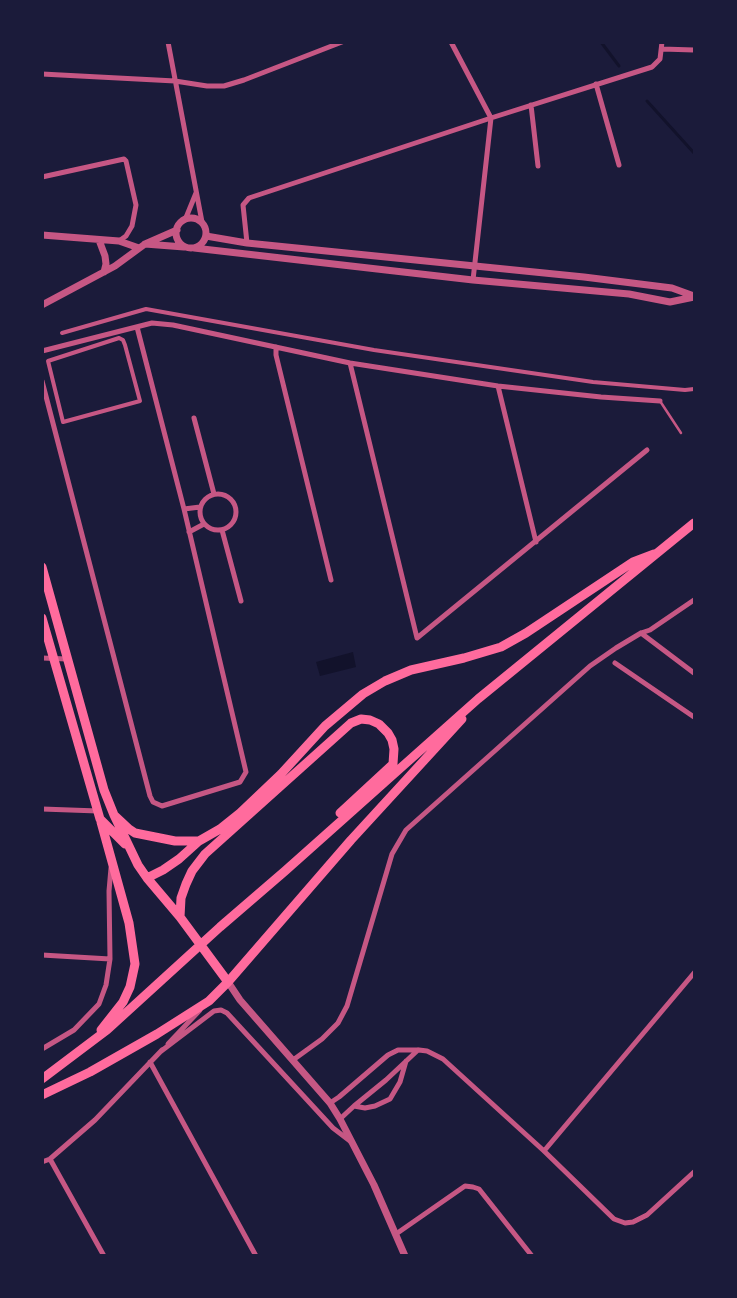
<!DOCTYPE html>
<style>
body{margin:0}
#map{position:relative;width:737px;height:1298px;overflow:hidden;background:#1b1b3a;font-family:Roboto,sans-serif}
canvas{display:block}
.frame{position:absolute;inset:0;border:44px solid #1b1b3a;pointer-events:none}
</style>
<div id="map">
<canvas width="737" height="1298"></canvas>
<div class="frame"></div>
</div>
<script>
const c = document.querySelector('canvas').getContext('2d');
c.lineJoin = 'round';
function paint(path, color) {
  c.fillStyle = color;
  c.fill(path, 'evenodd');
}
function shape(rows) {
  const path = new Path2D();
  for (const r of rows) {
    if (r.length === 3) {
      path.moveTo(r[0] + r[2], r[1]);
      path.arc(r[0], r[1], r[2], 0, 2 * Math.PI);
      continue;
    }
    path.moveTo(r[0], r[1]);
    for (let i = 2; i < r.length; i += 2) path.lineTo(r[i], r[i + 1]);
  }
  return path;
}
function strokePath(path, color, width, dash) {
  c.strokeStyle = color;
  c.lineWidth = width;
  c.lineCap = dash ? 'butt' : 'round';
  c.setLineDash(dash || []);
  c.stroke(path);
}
paint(shape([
 [353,652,356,667,320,676,316,662]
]), '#12122b');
strokePath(shape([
 [601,42,619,66],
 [647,101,694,153]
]), '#12122b', 3);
strokePath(shape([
 [660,401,681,433]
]), '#c65784', 2.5);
strokePath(shape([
 [62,333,146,309,374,350,593,382,685,390,694,389],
 [119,338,123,340,125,345,140,401,63,422,48,361,119,338]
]), '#c65784', 4);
strokePath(shape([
 [168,42,202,222],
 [451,42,491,118,473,280],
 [662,49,694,50],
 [42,74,175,81,207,86,224,86,244,80,342,42],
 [596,84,619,165],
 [531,105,538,166],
 [42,177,124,159,126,161,136,205,132,226,126,236,119,241],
 [185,220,196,193],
 [247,243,243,205,249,198,491,118,652,67,660,59,662,42],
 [276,347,276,355,331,580],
 [42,351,152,323,173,325,350,363,498,386,601,397,660,401],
 [350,363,417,638,647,450],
 [42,381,150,796,153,802,162,806,240,782,246,772,184,509,137,327],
 [498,386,536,542],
 [194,418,214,494],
 [218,512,18],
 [184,509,200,507],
 [222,530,241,601],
 [189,532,204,524],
 [641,633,694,673],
 [42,658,67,659],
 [615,663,694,717],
 [42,809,98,811],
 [42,955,110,959],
 [168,1044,200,1010],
 [42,1049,74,1030,99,1004,106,985,110,959,109,891,111,868],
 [160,1052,214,1011,221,1010,227,1013,333,1128,350,1141],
 [293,1060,322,1039,338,1023,347,1006,392,854,406,830,590,666,616,648,641,633,650,630,694,600],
 [150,1062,256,1256],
 [330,1103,339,1097,388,1055,398,1050,419,1050,427,1051,443,1059,544,1151,614,1219,625,1223,633,1222,647,1215,694,1172],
 [354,1106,386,1080,418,1050],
 [340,1119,354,1106,365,1108,375,1106,390,1099,400,1082,406,1061],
 [544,1151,694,973],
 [50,1159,104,1256],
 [42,1162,50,1159,95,1120,162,1050],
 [396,1234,465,1186,473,1187,479,1189,532,1256]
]), '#c65784', 5);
strokePath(shape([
 [191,233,15],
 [42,235,119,241,139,248],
 [206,236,247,243,584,277,672,288,694,296],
 [99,240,105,256,106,264,104,272],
 [145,244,184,247],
 [194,248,473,280,629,294,670,302,694,297],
 [42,305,115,266,145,244,177,230],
 [228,982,240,1000,330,1103,340,1119,374,1185,405,1256]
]), '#c65784', 7);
strokePath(shape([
 [42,567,104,790,114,815,138,865,147,878,180,917,228,982],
 [42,618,100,819,125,844],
 [114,815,129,829,135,833,175,841,199,841,220,829,240,813,281,774,325,726,363,694,385,681,411,670,464,658,501,647,526,633,633,562,654,554],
 [101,822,129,923,135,964,130,987,123,1002,101,1030],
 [147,878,163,870,179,859,199,841],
 [180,917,181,898,186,884,192,871,205,854,351,723,361,719,370,720,379,724,388,733,392,740,394,749,393,764,340,813],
 [42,1079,107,1030,220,927,285,871,478,699,694,523],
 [42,1095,90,1072,157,1034,209,1001,228,982,351,840,462,719]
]), '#ff6b9d', 9);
</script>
